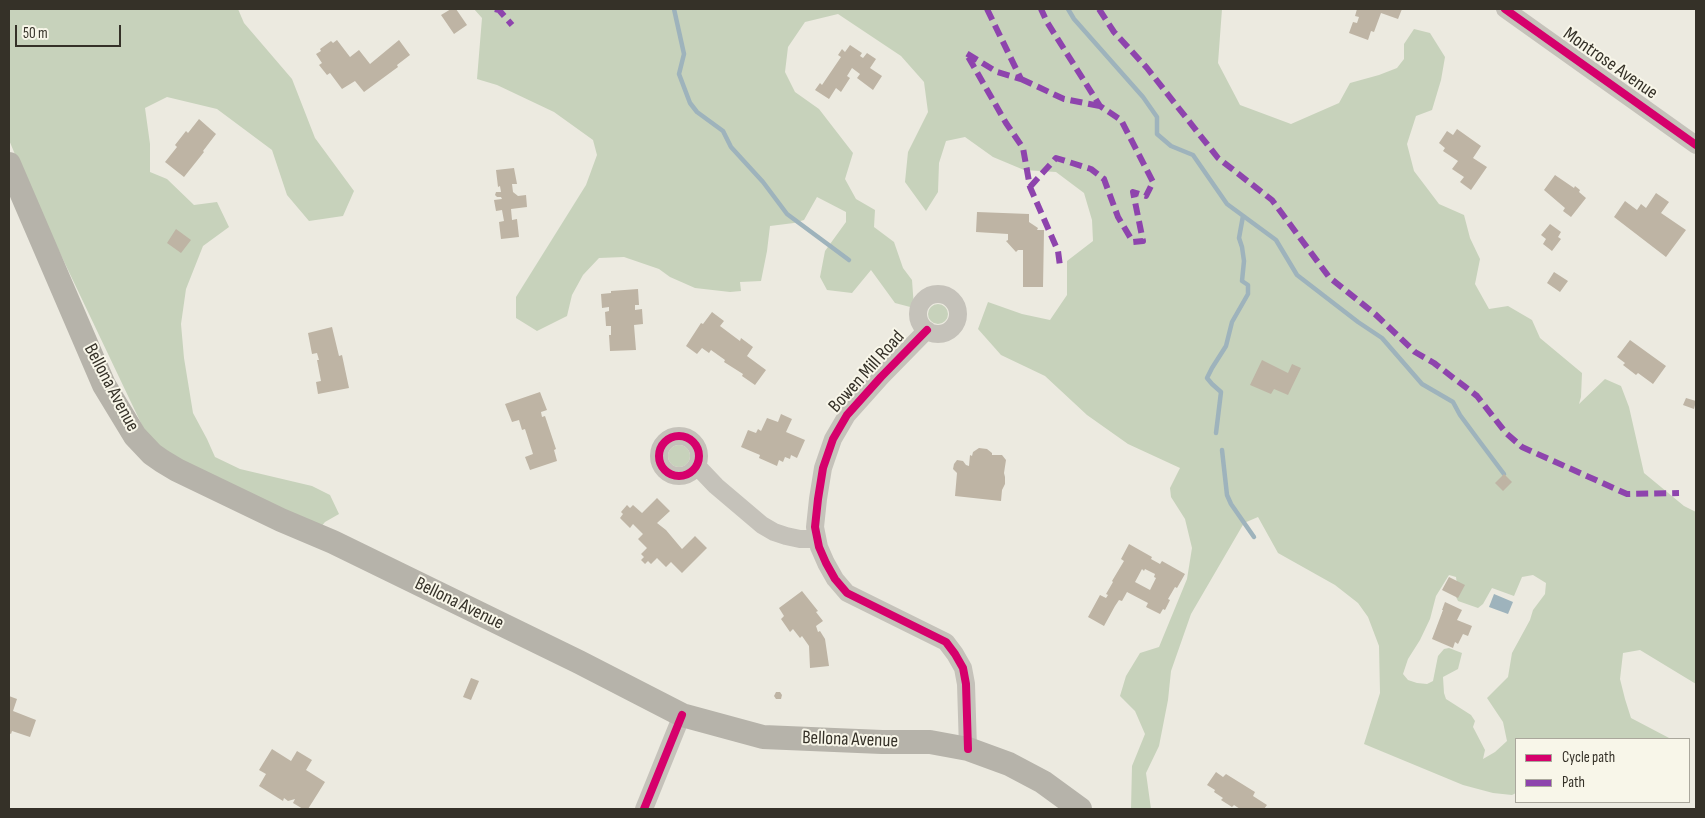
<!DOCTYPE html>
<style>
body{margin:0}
#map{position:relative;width:1705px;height:818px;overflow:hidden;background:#eceae0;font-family:"Sofia Sans Condensed",sans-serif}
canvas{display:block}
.frame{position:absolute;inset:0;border:10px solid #353128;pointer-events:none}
.legend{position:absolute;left:1515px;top:738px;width:175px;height:65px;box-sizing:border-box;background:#f8f6e9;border:1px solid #aaa79c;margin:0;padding:6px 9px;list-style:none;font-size:15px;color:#353128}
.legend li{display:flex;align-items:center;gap:10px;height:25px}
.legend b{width:25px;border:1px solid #aaa79c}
.scale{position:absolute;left:15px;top:25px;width:106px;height:22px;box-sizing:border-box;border:2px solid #353128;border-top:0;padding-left:6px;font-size:15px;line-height:18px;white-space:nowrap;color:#353128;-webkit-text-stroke:4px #f8f6e9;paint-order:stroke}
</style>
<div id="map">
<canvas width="1705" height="818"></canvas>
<div class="frame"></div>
<ul class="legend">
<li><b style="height:6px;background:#d6006c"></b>Cycle path</li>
<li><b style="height:6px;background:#8e44ad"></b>Path</li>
</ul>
<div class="scale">50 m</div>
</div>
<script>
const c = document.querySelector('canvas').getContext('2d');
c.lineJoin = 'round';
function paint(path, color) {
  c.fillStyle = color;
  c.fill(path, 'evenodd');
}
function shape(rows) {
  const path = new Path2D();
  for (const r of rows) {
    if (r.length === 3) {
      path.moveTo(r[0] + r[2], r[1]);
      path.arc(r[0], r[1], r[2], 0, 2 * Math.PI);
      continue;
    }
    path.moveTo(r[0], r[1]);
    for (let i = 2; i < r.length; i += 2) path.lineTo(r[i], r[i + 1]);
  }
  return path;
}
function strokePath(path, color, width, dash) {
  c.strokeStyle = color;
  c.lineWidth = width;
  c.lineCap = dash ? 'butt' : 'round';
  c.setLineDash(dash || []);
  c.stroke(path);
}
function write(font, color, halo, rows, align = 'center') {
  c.font = font + ' "Sofia Sans Condensed",sans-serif';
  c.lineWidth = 4;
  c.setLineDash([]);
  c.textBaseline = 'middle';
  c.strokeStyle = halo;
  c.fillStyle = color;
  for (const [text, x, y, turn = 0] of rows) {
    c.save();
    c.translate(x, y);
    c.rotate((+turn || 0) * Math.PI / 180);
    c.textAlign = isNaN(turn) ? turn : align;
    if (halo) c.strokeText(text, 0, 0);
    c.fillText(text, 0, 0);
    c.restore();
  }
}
paint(shape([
 [9,9,238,9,244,23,292,79,315,138,354,191,343,216,309,221,287,195,272,150,217,109,167,97,145,108,150,144,150,172,167,179,194,205,217,202,229,227,203,246,186,289,181,324,184,358,193,413,207,439,215,457,240,469,312,486,330,495,339,514,325,522,320,528,201,474,149,440,29,188,9,140],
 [474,9,1222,9,1218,63,1240,105,1291,124,1339,103,1350,83,1379,75,1397,68,1404,59,1404,44,1414,29,1430,33,1445,57,1441,80,1432,110,1416,116,1407,144,1414,171,1439,204,1464,215,1470,238,1480,259,1475,284,1489,309,1508,306,1532,320,1540,338,1582,373,1581,397,1579,404,1605,379,1621,386,1629,407,1644,473,1684,506,1696,512,1696,684,1640,650,1623,653,1620,679,1625,699,1631,718,1671,739,1516,739,1516,793,1512,795,1493,793,1463,785,1364,744,1380,693,1379,646,1368,617,1358,603,1335,585,1278,553,1258,517,1244,523,1191,614,1171,671,1168,700,1159,746,1146,773,1151,809,1131,809,1132,766,1145,734,1135,711,1120,696,1126,676,1140,653,1159,647,1187,579,1192,548,1185,519,1171,497,1170,488,1180,468,1128,444,1087,415,1045,376,1001,355,978,329,988,302,1022,314,1050,320,1067,295,1067,261,1093,241,1092,220,1084,193,1056,172,1024,170,993,157,965,137,946,141,939,163,938,192,926,211,905,182,908,152,928,112,924,82,901,56,838,14,805,22,788,47,785,72,795,92,819,109,853,153,845,179,856,199,875,210,874,227,894,242,903,268,912,280,914,308,895,303,871,270,852,293,827,290,820,277,825,251,846,222,846,212,817,197,804,220,794,223,770,226,767,251,761,281,740,282,741,291,730,292,695,288,670,277,659,269,624,257,599,258,583,275,572,295,567,316,537,331,516,318,516,297,586,185,597,155,593,140,554,112,497,85,477,79,482,18],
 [1449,575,1456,577,1458,592,1456,597,1458,601,1478,608,1483,604,1492,588,1514,596,1522,577,1533,575,1546,583,1545,594,1533,610,1530,620,1512,653,1508,677,1487,698,1503,722,1507,741,1495,752,1483,759,1485,750,1473,727,1475,721,1471,715,1446,699,1444,693,1443,677,1458,669,1462,653,1449,648,1444,649,1438,656,1433,681,1427,684,1417,683,1408,680,1403,674,1408,659,1420,640,1430,619,1436,596],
 [938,314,10],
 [679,456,11]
]), '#c7d2bb');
paint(shape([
 [1494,594,1513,602,1508,614,1489,607]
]), '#9eb3bc');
strokePath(shape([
 [674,9,684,54,679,74,690,103,697,112,723,131,731,147,763,182,787,214,849,260],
 [1068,9,1074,19,1143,97,1157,117,1157,134,1171,146,1193,155,1227,204,1276,240,1297,275,1358,322,1382,338,1422,384,1453,402,1460,415,1477,438,1504,474],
 [1216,433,1221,392,1212,384,1207,378,1212,368,1226,346,1232,322,1248,294,1248,285,1242,281,1244,261,1242,247,1239,238,1243,216],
 [1222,450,1227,495,1231,504,1254,537]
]), '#9eb3bc', 4.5);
paint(shape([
 [451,9,456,9,467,25,454,34,441,15],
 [1357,9,1402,9,1398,19,1381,13,1374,32,1371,31,1368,40,1349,33,1353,22,1357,23,1359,17,1355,16],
 [337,40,350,57,359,50,370,64,399,40,410,55,397,65,398,67,364,92,355,81,342,89,330,73,327,75,319,65,322,63,316,54,321,51,320,49,331,41,333,43],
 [850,45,862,53,860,56,863,58,867,53,876,59,870,68,882,76,873,90,857,78,860,74,852,68,847,76,850,78,841,92,836,88,829,99,815,90,820,83,822,85,841,57,838,55,842,49,845,52],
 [199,119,216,134,203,151,204,152,184,177,165,162,177,147,175,145,186,131,188,133],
 [1457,129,1481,146,1473,158,1487,167,1471,190,1460,182,1464,177,1452,169,1458,161,1443,151,1445,148,1439,143,1447,131,1453,135],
 [514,168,517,184,512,184,513,192,518,196,526,195,527,207,511,209,512,220,517,219,519,237,501,239,499,222,504,221,502,210,496,211,494,200,502,199,501,197,497,197,495,195,496,192,501,192,500,186,498,187,496,170],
 [1555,175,1574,188,1575,186,1580,190,1579,192,1586,198,1571,217,1563,211,1565,208,1544,190],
 [1656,193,1669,202,1661,213,1686,230,1666,257,1614,217,1625,201,1637,210,1641,204,1646,208],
 [977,212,1029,214,1029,222,1038,228,1037,230,1044,230,1043,287,1023,287,1023,250,1018,250,1016,252,1006,241,1008,240,1008,234,976,232],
 [1550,224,1561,232,1558,237,1561,239,1552,251,1543,244,1546,239,1541,235],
 [176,229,191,240,181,253,167,243],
 [1554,272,1568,281,1560,292,1547,283],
 [638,289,639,305,635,305,635,310,642,309,643,324,634,325,636,350,610,351,609,335,611,335,611,326,606,326,605,312,609,311,609,307,602,308,601,294,611,293,611,291],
 [712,312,724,321,720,326,740,341,741,338,753,347,747,356,766,370,755,385,742,376,743,374,724,362,725,360,711,350,709,353,702,348,697,354,686,346,701,323,703,324],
 [332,327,339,356,342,355,349,388,318,394,316,382,321,381,317,360,319,360,317,353,312,354,308,333],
 [1630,340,1666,366,1653,384,1638,373,1636,375,1623,365,1625,363,1617,357],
 [1262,360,1288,373,1292,364,1301,368,1288,395,1274,389,1271,394,1250,385],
 [540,392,547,410,541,412,542,417,545,416,556,449,554,450,557,461,530,470,525,457,533,454,525,429,522,430,519,420,512,422,505,404],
 [1686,398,1696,401,1694,409,1683,405],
 [781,414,792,419,786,432,805,440,797,458,791,455,790,459,785,457,783,462,779,460,777,466,759,458,760,455,741,447,748,430,756,433,758,429,761,431,767,418,778,422],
 [979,448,987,449,992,453,992,455,1002,455,1006,460,1004,473,1005,477,1005,484,1002,490,1001,501,955,496,957,473,953,469,954,464,957,460,963,461,966,465,969,466,970,455,972,456,973,452],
 [1504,474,1512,482,1503,491,1495,483],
 [657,498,670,511,657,523,666,530,682,549,695,536,707,548,682,573,671,562,666,567,657,558,651,564,648,561,645,564,641,560,644,557,641,554,647,548,638,539,643,534,633,524,630,528,620,518,623,514,621,512,627,505,630,508,633,505,642,513],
 [1129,544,1152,557,1151,559,1160,564,1162,561,1185,574,1177,588,1175,587,1168,599,1170,600,1165,610,1163,609,1160,614,1146,607,1148,603,1127,592,1122,601,1119,600,1115,606,1104,626,1088,617,1100,595,1106,598,1108,595,1106,594,1113,582,1112,581,1124,561,1121,559],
 [1142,569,1144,571,1145,569,1155,574,1154,577,1156,578,1150,590,1135,582],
 [1449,577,1465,585,1458,598,1442,590],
 [802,591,818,611,816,612,823,621,816,626,818,632,820,631,825,639,829,666,810,668,809,646,802,636,800,638,793,629,790,632,781,619,784,616,779,608],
 [1445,602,1462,610,1457,620,1472,626,1468,636,1463,634,1458,644,1455,642,1453,648,1432,639,1443,610,1442,610],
 [471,678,479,681,471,700,463,697],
 [776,692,780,692,782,695,781,699,776,699,774,696],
 [9,696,17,699,13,711,36,720,30,737,12,731,11,734,9,733],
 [272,749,291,761,297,751,312,760,306,770,325,782,308,809,303,809,293,803,295,799,288,801,284,798,283,801,259,786,266,774,259,770],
 [1216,772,1223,777,1226,774,1255,792,1253,796,1267,805,1264,809,1240,809,1234,805,1232,807,1221,800,1223,798,1214,792,1215,790,1207,785]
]), '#beb4a4');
strokePath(shape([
 [1505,9,1696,145],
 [938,314,20],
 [927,330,881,377,847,415,833,439,823,468,818,499,815,527,819,547,826,563,835,579,847,593,946,642,955,654,963,668,966,684,968,749],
 [679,456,20],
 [697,466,716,486,762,525,774,532,786,536,800,539,817,539],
 [644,809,682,715]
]), '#c5c2ba', 18);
strokePath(shape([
 [9,164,104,385,135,436,152,454,162,461,177,470,281,520,333,542,579,662,682,715,763,737,882,742,930,742,968,749,1009,764,1043,782,1080,809]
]), '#b6b3aa', 24);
strokePath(shape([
 [495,9,499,10,512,25],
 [987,9,1021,79,997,72,966,53,1006,123,1023,148,1030,187,1058,251,1060,266],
 [1099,9,1114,32,1147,68,1218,158,1272,200,1329,277,1375,314,1415,352,1434,363,1477,396,1506,433,1522,447,1627,494,1679,493],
 [1021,79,1064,99,1100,106],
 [1030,187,1056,158,1091,169,1104,179,1118,217,1133,242,1143,241,1133,192,1146,196,1153,182,1121,120,1100,106,1047,22,1041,9]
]), '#8e44ad', 6, [12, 6]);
strokePath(shape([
 [1505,9,1696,145],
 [927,330,881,377,847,415,833,439,823,468,818,499,815,527,819,547,826,563,835,579,847,593,946,642,955,654,963,668,966,684,968,749],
 [679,456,20],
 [644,809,682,715]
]), '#d6006c', 8);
write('19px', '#353128', '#f8f6e9', [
 ["Montrose Avenue",1610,64,35],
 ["Bowen Mill Road",867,372,-48],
 ["Bellona Avenue",111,388,62],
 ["Bellona Avenue",459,604,26],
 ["Bellona Avenue",850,740,2]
]);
</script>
